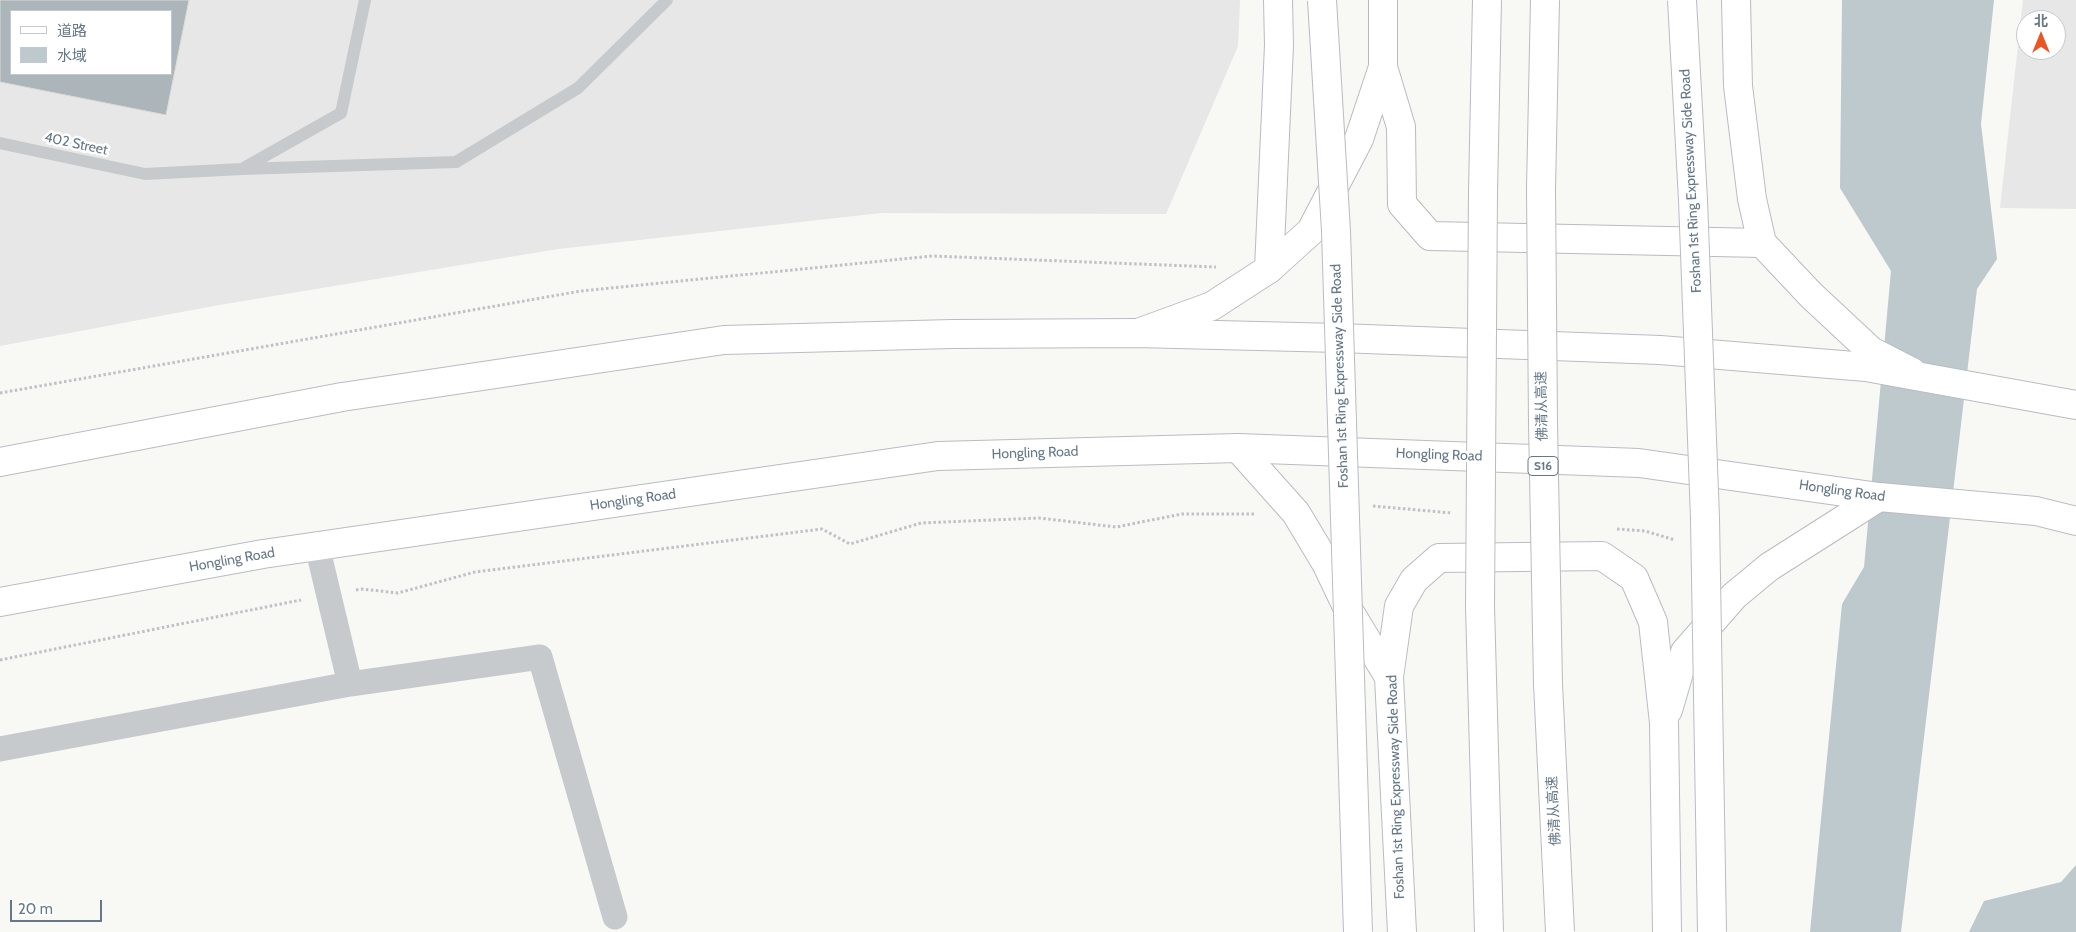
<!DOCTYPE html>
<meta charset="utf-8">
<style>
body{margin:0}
#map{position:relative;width:2076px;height:932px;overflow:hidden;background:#f8f8f5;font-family:Cabin,"Noto Sans SC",sans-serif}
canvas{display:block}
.legend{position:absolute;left:10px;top:10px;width:162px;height:65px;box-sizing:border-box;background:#fff;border:1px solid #c2c9cf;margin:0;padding:6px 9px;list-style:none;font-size:15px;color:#667888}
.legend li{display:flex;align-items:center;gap:10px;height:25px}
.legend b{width:25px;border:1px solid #c2c9cf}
.north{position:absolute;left:2016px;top:10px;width:50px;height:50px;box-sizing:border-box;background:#fff;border:1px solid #c2c9cf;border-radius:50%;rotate:0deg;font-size:14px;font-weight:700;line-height:20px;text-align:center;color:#667888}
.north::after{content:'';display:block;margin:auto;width:18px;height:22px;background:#ec5422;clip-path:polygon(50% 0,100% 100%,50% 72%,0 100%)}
.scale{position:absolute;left:10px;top:900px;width:92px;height:22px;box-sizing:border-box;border:2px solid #667888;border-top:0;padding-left:6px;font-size:15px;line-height:18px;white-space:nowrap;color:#667888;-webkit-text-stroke:4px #fff;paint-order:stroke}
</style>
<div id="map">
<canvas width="2076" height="932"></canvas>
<ul class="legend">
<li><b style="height:6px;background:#fff"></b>道路</li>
<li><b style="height:14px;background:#bdc9cd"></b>水域</li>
</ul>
<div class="north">北</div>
<div class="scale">20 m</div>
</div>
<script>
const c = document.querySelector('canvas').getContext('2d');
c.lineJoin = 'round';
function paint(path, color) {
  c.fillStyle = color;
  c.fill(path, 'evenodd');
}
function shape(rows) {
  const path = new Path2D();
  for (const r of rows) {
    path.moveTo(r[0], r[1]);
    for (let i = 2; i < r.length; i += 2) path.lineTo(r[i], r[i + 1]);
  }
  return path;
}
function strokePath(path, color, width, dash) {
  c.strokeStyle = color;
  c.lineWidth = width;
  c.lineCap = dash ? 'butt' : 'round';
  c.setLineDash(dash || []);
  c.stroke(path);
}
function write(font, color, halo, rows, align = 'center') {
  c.font = font + ' Cabin,"Noto Sans SC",sans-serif';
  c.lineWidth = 5;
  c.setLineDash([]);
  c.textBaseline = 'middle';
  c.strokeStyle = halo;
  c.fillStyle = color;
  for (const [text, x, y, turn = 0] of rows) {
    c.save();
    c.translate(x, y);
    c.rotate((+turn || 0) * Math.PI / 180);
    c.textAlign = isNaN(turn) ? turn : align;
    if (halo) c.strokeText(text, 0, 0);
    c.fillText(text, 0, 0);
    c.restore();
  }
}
paint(shape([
 [0,0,1240,0,1238,46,1166,214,881,213,558,249,219,305,0,346],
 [11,11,171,11,171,74,11,74],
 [2023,0,2076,0,2076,209,2000,208],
 [2026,20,2056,20,2056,50,2026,50]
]), '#e6e7e6');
paint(shape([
 [1842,0,1994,0,1981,124,1997,259,1977,289,1901,932,1810,932,1842,604,1864,567,1891,271,1840,188],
 [2076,865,2076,932,1969,932,1984,901,2061,882]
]), '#bdc9cd');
const building = shape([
 [0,0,189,0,166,115,0,82,0,0],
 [11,11,171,11,171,74,11,74,11,11]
]);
paint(building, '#acb5ba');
strokePath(building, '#dadad7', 1);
const secondary = shape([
 [1736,0,1738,86,1752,199,1762,243,1811,295,1871,351,1912,372],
 [1138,333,1212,306,1269,269,1279,45,1278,0],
 [1238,448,1296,513,1326,563,1349,611,1389,677],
 [1668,710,1685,652,1734,596,1769,567,1879,497],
 [1402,932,1389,677,1399,606,1414,580,1439,558,1602,556,1634,578,1653,622,1664,723,1667,932]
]);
const primary = shape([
 [0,462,342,397,724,340,952,334,1136,333,1339,338,1660,350,1866,367,2076,405],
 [0,602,263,554,938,456,1238,448,1639,463,1879,497,2036,511,2076,521]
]);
const highway = shape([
 [1383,0,1383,67,1401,127,1402,204,1430,236,1762,243],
 [1269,269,1311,231,1359,139,1383,67]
]);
strokePath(secondary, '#b8bdc2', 30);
strokePath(primary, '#b9bdc1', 30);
strokePath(highway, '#b8bcbf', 30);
strokePath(shape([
 [0,393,581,291,932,256,1216,267],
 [1373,506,1452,513],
 [1617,529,1645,531,1675,540],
 [356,590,362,589,398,593,475,572,822,529,850,544,921,523,1039,518,1116,527,1182,514,1256,514],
 [0,660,301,600]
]), '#bfc2c4', 3, [2.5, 2.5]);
strokePath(shape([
 [0,143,145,174,242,169,341,113,365,0],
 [242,169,456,162,578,88,667,0]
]), '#c6cacd', 12);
strokePath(shape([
 [317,546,350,684],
 [0,749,350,684,540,657,615,917]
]), '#c6cacd', 25);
strokePath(secondary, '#fff', 28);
strokePath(primary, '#fff', 28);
strokePath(highway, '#fff', 28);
const secondaryBridge = shape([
 [1322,0,1336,231,1358,932],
 [1682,0,1693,200,1705,518,1712,932]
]);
const highwayBridge = shape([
 [1487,0,1483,192,1480,606,1489,932],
 [1545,0,1541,189,1543,423,1548,684,1560,932]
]);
strokePath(secondaryBridge, '#b8bdc2', 30, []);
strokePath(highwayBridge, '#b8bcbf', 30, []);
strokePath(secondaryBridge, '#fff', 28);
strokePath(highwayBridge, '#fff', 28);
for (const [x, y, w] of [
 [1543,466,30]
]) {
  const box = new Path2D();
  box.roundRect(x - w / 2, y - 9.5, w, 19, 4);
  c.fillStyle = '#fff';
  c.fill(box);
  strokePath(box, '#667888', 1);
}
write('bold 12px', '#667888', null, [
 ["S16",1543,466]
]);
write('14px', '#667888', '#fff', [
 ["402 Street",76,144,12],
 ["Foshan 1st Ring Expressway Side Road",1691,181,-93],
 ["Foshan 1st Ring Expressway Side Road",1340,376,-92],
 ["佛清从高速",1542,406,-91],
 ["Hongling Road",1035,453,-2],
 ["Hongling Road",1439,455,2],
 ["Hongling Road",1842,491,8],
 ["Hongling Road",633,500,-8],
 ["Hongling Road",232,560,-10],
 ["Foshan 1st Ring Expressway Side Road",1396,787,-92],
 ["佛清从高速",1554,811,-93]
]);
</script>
